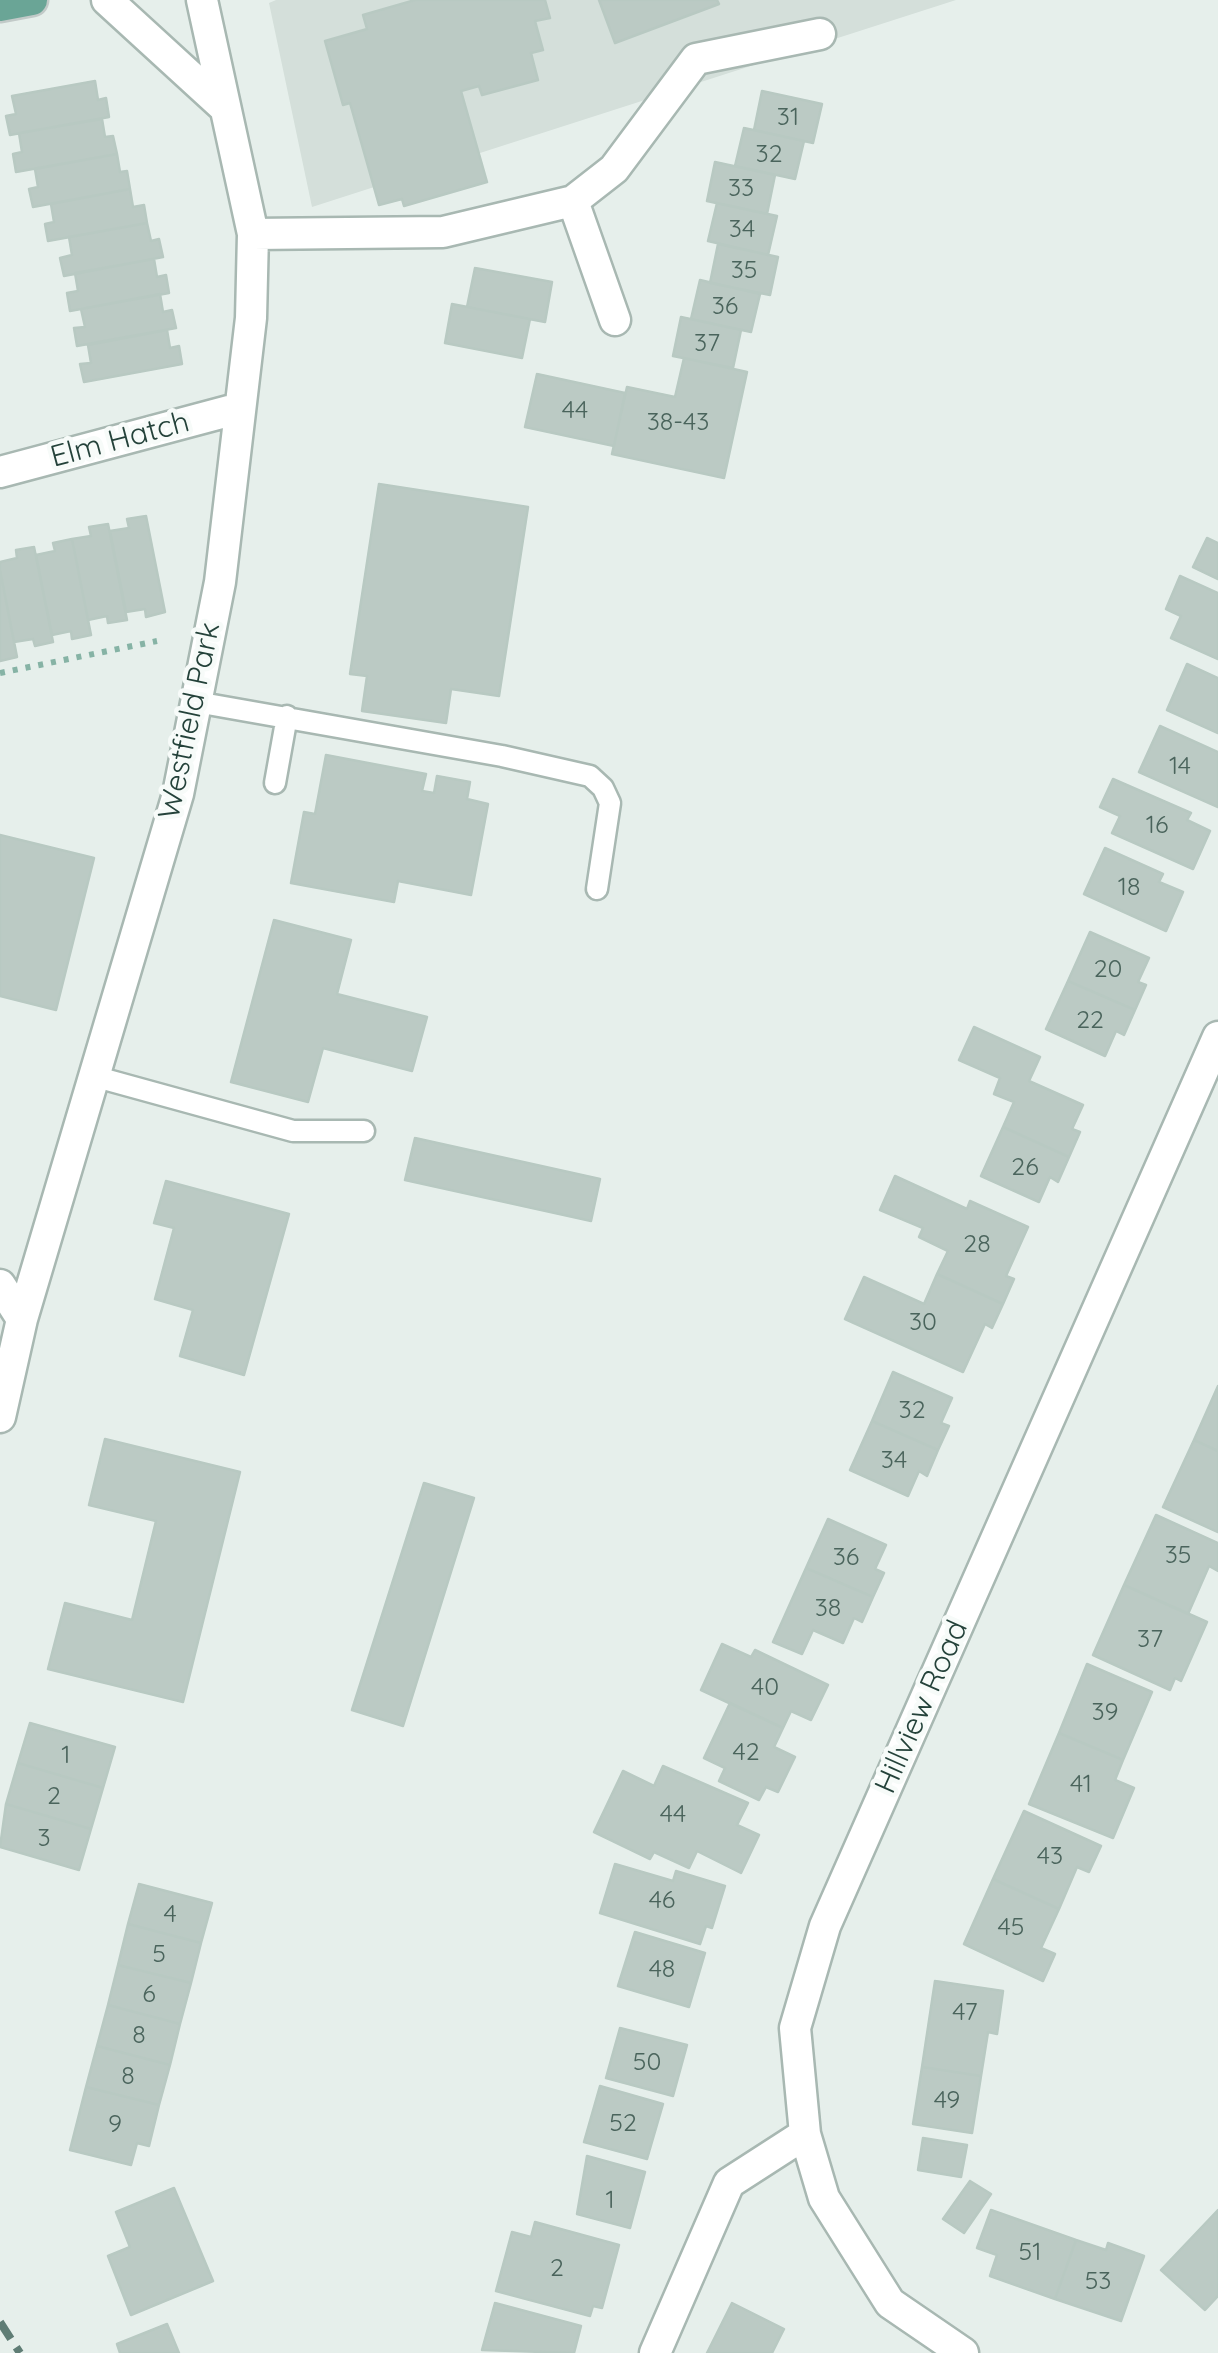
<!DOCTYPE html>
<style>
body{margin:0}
canvas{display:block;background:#e6efeb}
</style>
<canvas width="1218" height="2353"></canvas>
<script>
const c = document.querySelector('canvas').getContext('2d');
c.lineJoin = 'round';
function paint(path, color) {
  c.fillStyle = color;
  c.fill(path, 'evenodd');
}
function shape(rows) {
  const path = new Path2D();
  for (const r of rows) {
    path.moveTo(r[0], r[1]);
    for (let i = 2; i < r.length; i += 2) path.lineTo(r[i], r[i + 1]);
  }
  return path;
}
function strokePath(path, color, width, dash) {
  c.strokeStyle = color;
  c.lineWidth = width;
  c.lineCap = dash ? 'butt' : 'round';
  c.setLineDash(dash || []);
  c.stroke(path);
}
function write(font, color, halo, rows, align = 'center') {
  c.font = font + ' Quicksand,sans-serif';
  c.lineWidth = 9;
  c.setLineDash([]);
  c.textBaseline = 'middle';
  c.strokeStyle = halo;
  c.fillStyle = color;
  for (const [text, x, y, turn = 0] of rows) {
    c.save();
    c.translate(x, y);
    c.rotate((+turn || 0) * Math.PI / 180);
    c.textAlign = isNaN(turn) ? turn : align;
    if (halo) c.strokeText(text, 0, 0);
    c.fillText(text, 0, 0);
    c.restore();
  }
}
paint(shape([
 [276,0,956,0,312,207,269,3]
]), '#d4dfda');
const building = shape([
 [415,0,545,0,550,18,535,21,543,50,531,53,538,80,482,95,479,86,461,91,487,182,404,206,402,199,379,205,350,103,343,105,325,41,367,29,363,15,415,0],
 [599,0,717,0,719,4,615,43,599,0],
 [95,81,98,100,106,98,109,117,10,135,6,116,16,114,12,96,95,81],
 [762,91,822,104,813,143,754,130,762,91],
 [102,119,105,137,113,136,117,154,16,172,13,154,22,152,19,133,102,119],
 [744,128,804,141,795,179,735,166,744,128],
 [117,154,120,172,127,171,130,189,33,207,29,189,38,187,35,169,117,154],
 [715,162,775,175,767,214,707,201,715,162],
 [130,189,133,207,144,205,147,223,48,241,45,224,54,222,51,204,130,189],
 [717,203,777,216,768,255,708,241,717,203],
 [147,223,151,241,159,239,163,257,64,276,60,258,72,255,69,237,147,223],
 [718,244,778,257,770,295,710,283,718,244],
 [154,259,157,277,166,275,169,293,70,311,67,293,78,291,75,273,154,259],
 [475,268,552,282,545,322,467,307,475,268],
 [700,280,760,294,751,332,691,319,700,280],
 [160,294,163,312,172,310,176,328,77,346,74,328,85,327,81,309,160,294],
 [452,304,530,319,522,358,445,343,452,304],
 [681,317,741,330,733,368,673,356,681,317],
 [167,330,170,348,179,346,182,364,84,382,80,364,91,363,88,345,167,330],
 [684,358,747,372,724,478,612,454,627,387,675,397,684,358],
 [537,374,625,393,614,446,525,427,537,374],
 [379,484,528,507,499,696,451,689,446,723,362,711,367,676,350,674,379,484],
 [146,516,165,612,146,617,145,609,126,612,110,531,129,528,127,519,146,516],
 [108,524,127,620,108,623,107,616,88,620,72,539,91,536,89,527,108,524],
 [1207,538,1218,543,1218,579,1193,567,1207,538],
 [72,539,91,635,72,639,71,631,52,635,36,555,55,551,53,543,72,539],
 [34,547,53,642,35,646,33,639,14,642,0,570,0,562,17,558,16,550,34,547],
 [0,570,17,657,0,661,0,570],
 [1180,576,1218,593,1218,659,1171,638,1181,616,1166,609,1180,576],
 [1187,664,1218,678,1218,733,1167,710,1187,664],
 [1160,726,1218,752,1218,807,1139,772,1160,726],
 [326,755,426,774,422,791,434,793,437,776,470,782,467,799,488,804,471,895,398,881,394,902,291,883,304,812,315,814,326,755],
 [1113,779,1191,813,1187,820,1210,831,1193,869,1112,833,1120,816,1100,807,1113,779],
 [0,835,94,858,56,1010,0,996,0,835],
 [1105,848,1163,874,1159,882,1183,892,1166,931,1084,894,1105,848],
 [274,920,351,940,337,994,427,1017,412,1071,323,1048,308,1102,231,1082,274,920],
 [1090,932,1149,958,1138,982,1146,985,1135,1010,1068,981,1090,932],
 [1068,981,1135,1010,1124,1035,1116,1031,1105,1056,1046,1029,1068,981],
 [974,1027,1040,1057,1029,1081,1083,1105,1072,1129,1080,1132,1069,1157,1003,1127,1014,1102,994,1094,1000,1078,959,1060,974,1027],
 [1003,1127,1069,1157,1058,1182,1050,1177,1039,1202,981,1176,1003,1127],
 [415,1138,600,1179,591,1221,405,1180,415,1138],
 [895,1176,967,1209,970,1201,1028,1227,1006,1276,1014,1279,1003,1304,937,1274,948,1251,919,1237,923,1228,880,1210,895,1176],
 [166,1181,289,1214,244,1375,180,1356,193,1310,155,1299,174,1228,154,1223,166,1181],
 [937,1274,1003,1304,992,1328,985,1324,963,1372,845,1319,864,1277,924,1304,937,1274],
 [893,1372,952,1398,941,1423,949,1426,938,1450,872,1421,893,1372],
 [1218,1386,1218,1451,1194,1440,1218,1386],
 [872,1421,938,1450,927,1476,919,1471,908,1496,850,1470,872,1421],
 [105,1439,240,1472,183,1702,48,1669,65,1603,132,1620,156,1521,89,1505,105,1439],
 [1194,1440,1218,1451,1218,1532,1163,1507,1194,1440],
 [424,1483,474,1498,403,1726,352,1710,424,1483],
 [1156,1515,1218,1543,1218,1571,1209,1566,1188,1614,1124,1585,1156,1515],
 [828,1519,886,1545,875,1569,884,1573,873,1597,806,1568,828,1519],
 [806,1568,873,1597,862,1622,854,1618,843,1643,813,1630,802,1654,773,1642,806,1568],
 [1124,1585,1207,1622,1181,1681,1175,1678,1170,1690,1093,1655,1124,1585],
 [722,1644,751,1657,755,1650,828,1685,811,1720,791,1711,783,1728,701,1690,722,1644],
 [1087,1664,1152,1692,1123,1760,1059,1733,1087,1664],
 [730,1703,783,1728,774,1747,795,1757,778,1792,766,1787,759,1800,719,1781,725,1768,704,1758,730,1703],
 [30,1723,115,1747,103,1788,18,1763,30,1723],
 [1059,1733,1123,1760,1115,1780,1134,1788,1113,1838,1029,1804,1059,1733],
 [18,1763,103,1788,91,1829,6,1804,18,1763],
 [663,1766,748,1803,737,1825,759,1835,741,1873,697,1851,689,1868,654,1852,650,1859,594,1832,623,1771,654,1786,663,1766],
 [6,1804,91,1829,79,1870,0,1847,6,1804],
 [1024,1811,1101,1846,1089,1872,1077,1867,1059,1909,993,1879,1024,1811],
 [615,1864,673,1881,676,1871,725,1886,712,1928,706,1926,700,1944,600,1913,615,1864],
 [993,1879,1059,1909,1041,1948,1055,1954,1043,1981,964,1944,993,1879],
 [139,1884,212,1903,201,1943,128,1924,139,1884],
 [128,1924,201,1943,191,1983,118,1965,128,1924],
 [635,1932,705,1953,689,2007,618,1986,635,1932],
 [118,1965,191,1983,180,2024,108,2005,118,1965],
 [935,1981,1003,1991,997,2034,988,2032,981,2076,922,2067,935,1981],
 [108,2005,180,2024,170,2065,97,2046,108,2005],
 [620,2028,687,2045,673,2096,606,2078,620,2028],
 [97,2046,170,2065,159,2105,86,2087,97,2046],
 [922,2067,981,2076,972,2133,913,2124,922,2067],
 [600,2086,663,2104,647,2159,584,2142,600,2086],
 [86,2087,159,2105,149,2146,137,2143,131,2165,70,2150,86,2087],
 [923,2138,967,2145,961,2177,918,2170,923,2138],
 [587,2156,645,2172,630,2228,577,2214,587,2156],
 [970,2181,991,2194,964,2233,943,2219,970,2181],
 [174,2188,213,2281,131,2315,108,2256,130,2247,116,2212,174,2188],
 [991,2210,1076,2240,1055,2299,990,2276,997,2255,977,2248,991,2210],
 [1218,2210,1218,2296,1205,2310,1161,2270,1218,2210],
 [535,2222,619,2245,602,2308,593,2306,590,2316,496,2291,512,2232,531,2237,535,2222],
 [1076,2240,1106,2250,1108,2243,1144,2256,1121,2321,1055,2299,1076,2240],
 [495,2303,581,2326,574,2353,482,2350,495,2303],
 [732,2303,784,2329,772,2353,707,2353,732,2303],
 [167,2324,179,2353,120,2353,117,2344,167,2324]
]);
paint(building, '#bbcac4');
strokePath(building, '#b8c9c2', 2.5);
const service = shape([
 [196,702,502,756,590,776,603,788,610,803,597,889],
 [275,783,287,716],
 [93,1076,293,1131,364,1131]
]);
const minor = shape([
 [107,0,225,108],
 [253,234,443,232,573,201],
 [615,320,573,201,614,169,696,59,820,34],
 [0,472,240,408],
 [0,1285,22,1319],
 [0,1417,22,1319,178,794,220,582,251,318,253,234,202,0],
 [655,2353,729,2183,805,2134],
 [963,2353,890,2303,824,2198,805,2134,795,2028,825,1926,1218,1037]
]);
const primary = shape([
 [0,6,32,0]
]);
strokePath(service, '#a8b8b2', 25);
strokePath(minor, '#a8b8b2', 35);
strokePath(primary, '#c2cac8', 35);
strokePath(shape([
 [0,673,157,641]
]), '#86b3a5', 6, [5, 8]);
strokePath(service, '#fff', 20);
strokePath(minor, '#fff', 30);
strokePath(primary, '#6aa596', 30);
strokePath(shape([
 [0,2322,20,2353]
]), '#5f7d75', 8, [20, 10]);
write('25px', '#4a645c', null, [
 ["31",788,117],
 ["32",769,154],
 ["33",741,188],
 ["34",742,229],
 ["35",744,270],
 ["36",725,306],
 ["37",707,343],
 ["44",575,410],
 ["38-43",678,422],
 ["14",1180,766],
 ["16",1157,825],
 ["18",1129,887],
 ["20",1108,969],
 ["22",1090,1020],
 ["26",1025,1167],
 ["28",977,1244],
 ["30",923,1322],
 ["32",912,1410],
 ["34",894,1460],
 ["35",1178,1555],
 ["36",846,1557],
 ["38",828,1608],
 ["37",1150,1639],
 ["40",765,1687],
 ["39",1105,1712],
 ["42",746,1752],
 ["1",66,1755],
 ["41",1081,1784],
 ["2",54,1796],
 ["44",673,1814],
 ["3",44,1838],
 ["43",1050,1856],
 ["46",662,1900],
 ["4",170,1914],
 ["45",1011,1927],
 ["5",159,1954],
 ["48",662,1969],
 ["6",149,1994],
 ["47",965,2012],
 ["8",139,2035],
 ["50",647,2062],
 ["8",128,2076],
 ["49",947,2100],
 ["52",623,2123],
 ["9",115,2124],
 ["1",610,2200],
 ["51",1030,2252],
 ["2",557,2268],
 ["53",1098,2281]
]);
write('30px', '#24423a', '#f7fbf9', [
 ["Elm Hatch",120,440,-15],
 ["Westfield Park",190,721,-78],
 ["Hillview Road",922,1707,-66]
]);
</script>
